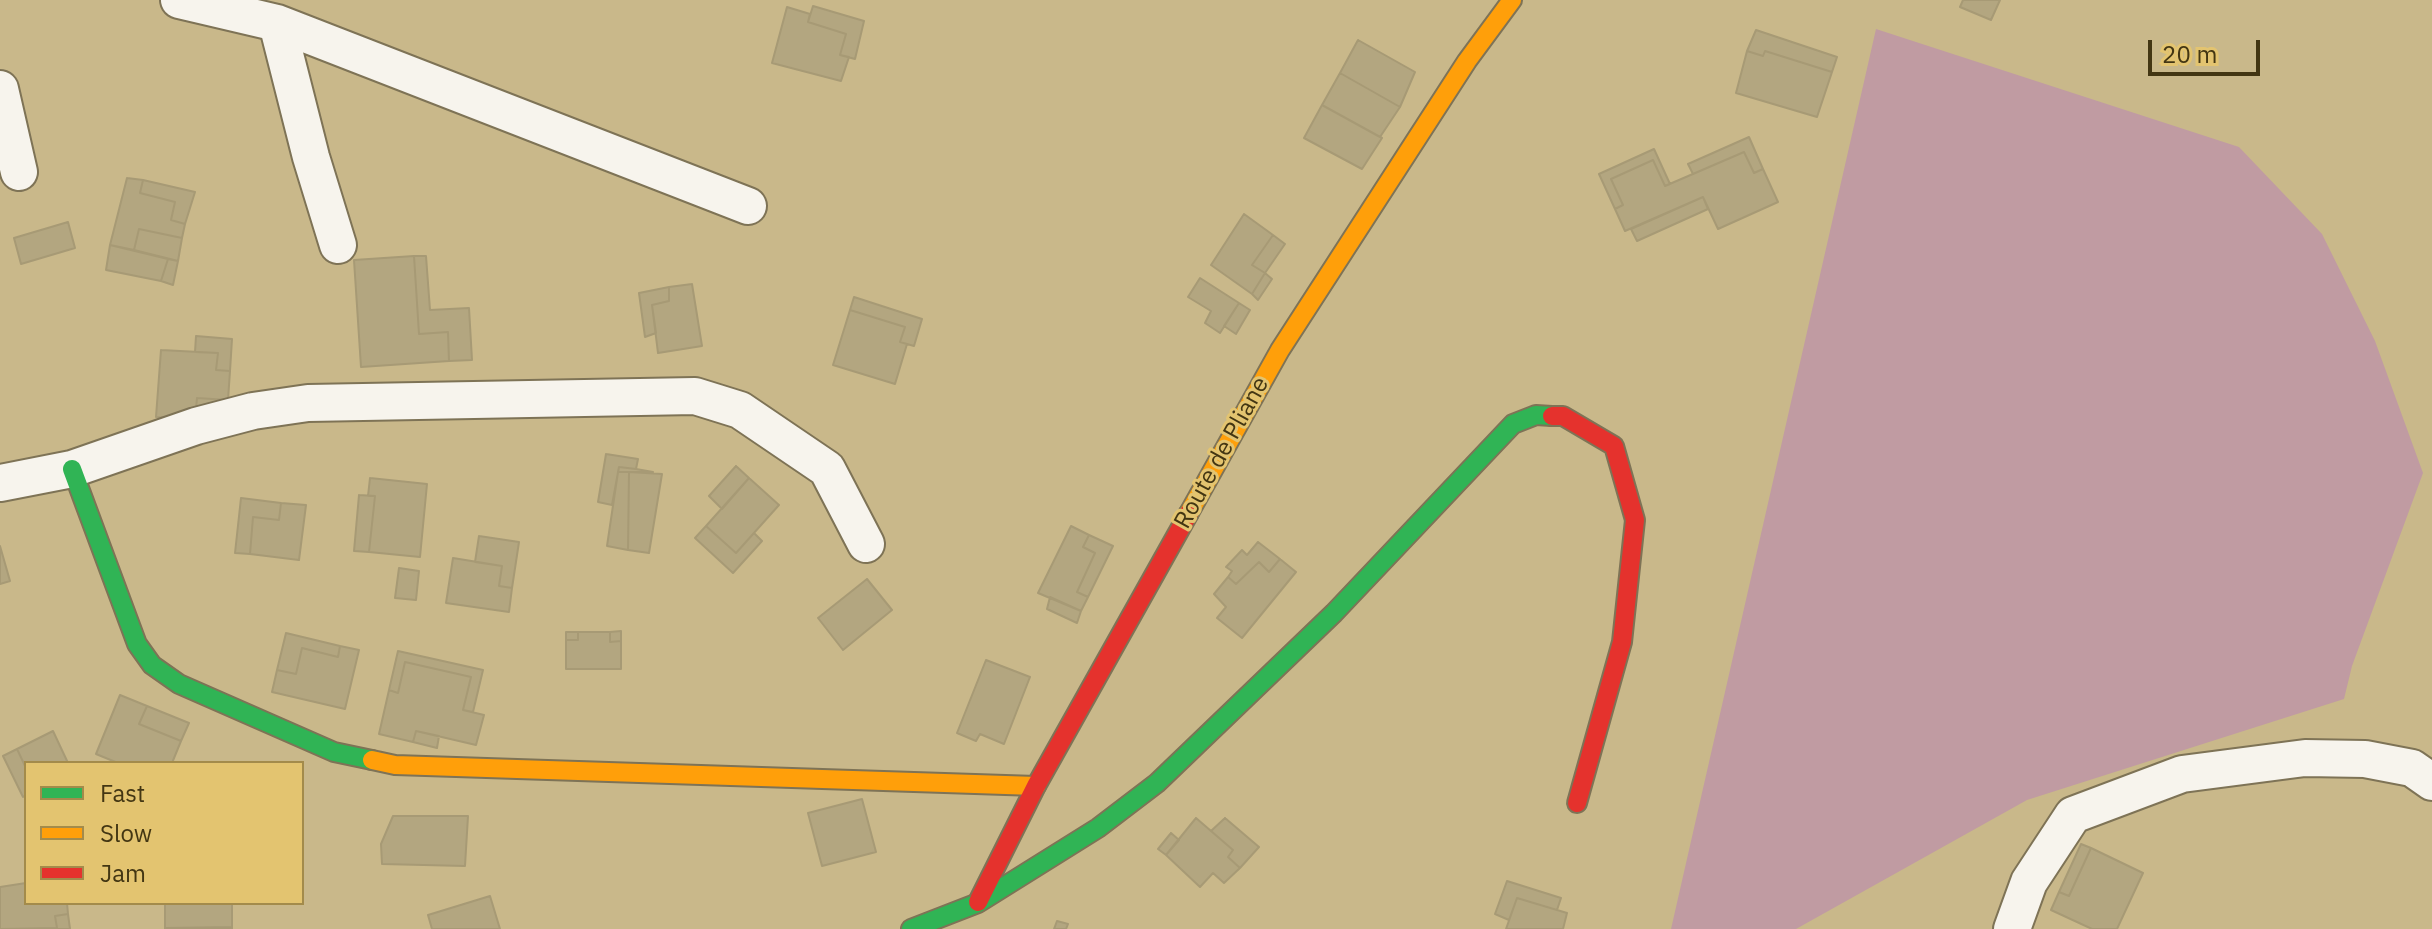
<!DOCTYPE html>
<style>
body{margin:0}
#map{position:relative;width:2432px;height:929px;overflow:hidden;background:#c9b88a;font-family:"IBM Plex Sans",sans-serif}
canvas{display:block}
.legend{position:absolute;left:24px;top:761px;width:280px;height:144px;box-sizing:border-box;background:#e3c470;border:2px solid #a38b4b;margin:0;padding:10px 14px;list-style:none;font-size:24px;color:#433613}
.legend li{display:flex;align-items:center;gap:16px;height:40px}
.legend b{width:40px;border:2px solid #a38b4b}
.scale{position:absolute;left:2148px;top:40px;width:112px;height:36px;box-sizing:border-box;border:4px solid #433613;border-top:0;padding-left:10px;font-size:24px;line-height:28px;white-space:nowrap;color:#433613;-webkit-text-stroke:6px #e3c470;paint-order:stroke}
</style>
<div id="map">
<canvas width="2432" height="929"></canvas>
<ul class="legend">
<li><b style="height:10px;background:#30b455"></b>Fast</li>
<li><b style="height:10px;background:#ff9f0a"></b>Slow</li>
<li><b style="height:10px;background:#e5322d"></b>Jam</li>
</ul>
<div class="scale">20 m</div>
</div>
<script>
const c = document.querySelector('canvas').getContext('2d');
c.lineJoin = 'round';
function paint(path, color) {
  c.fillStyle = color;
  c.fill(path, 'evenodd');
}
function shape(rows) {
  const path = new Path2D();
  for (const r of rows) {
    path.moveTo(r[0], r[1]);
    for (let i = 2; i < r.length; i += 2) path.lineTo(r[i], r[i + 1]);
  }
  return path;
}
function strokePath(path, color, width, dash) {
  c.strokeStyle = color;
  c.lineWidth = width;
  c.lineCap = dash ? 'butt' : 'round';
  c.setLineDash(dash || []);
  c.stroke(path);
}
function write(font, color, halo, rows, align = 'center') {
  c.font = font + ' "IBM Plex Sans",sans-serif';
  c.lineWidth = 6;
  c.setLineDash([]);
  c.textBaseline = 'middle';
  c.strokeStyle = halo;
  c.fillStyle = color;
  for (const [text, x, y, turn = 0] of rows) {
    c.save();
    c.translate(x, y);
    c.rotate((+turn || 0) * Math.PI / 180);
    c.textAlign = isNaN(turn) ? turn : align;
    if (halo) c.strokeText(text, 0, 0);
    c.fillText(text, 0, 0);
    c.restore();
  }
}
paint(shape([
 [1876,29,2239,147,2322,234,2375,341,2423,473,2352,666,2344,699,2027,800,1796,929,1671,929]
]), '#c09ba2');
const building = shape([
 [1963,0,2000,0,1991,20,1960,7,1963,0],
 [813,6,864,21,855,59,840,55,846,34,808,22,813,6],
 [787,7,810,14,808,22,846,34,840,55,849,57,841,81,772,63,787,7],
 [1756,30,1837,57,1832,72,1765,51,1763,56,1747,51,1756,30],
 [1358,40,1415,72,1400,107,1340,73,1358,40],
 [1747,51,1763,56,1765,51,1832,72,1817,117,1736,93,1747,51],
 [1340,73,1400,107,1380,137,1322,105,1340,73],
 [1322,105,1382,138,1362,169,1304,138,1322,105],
 [1749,137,1763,169,1754,173,1744,152,1693,174,1688,164,1749,137],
 [1654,149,1670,184,1665,186,1653,160,1611,179,1623,205,1615,209,1599,174,1654,149],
 [1744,152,1754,173,1763,169,1778,202,1718,229,1703,197,1625,231,1615,209,1623,205,1611,179,1653,160,1665,186,1744,152],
 [127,178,143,180,140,193,175,202,171,220,185,224,182,238,139,229,134,250,110,245,127,178],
 [143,180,195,192,185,224,171,220,175,202,140,193,143,180],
 [1703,197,1708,209,1637,241,1631,229,1703,197],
 [1244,214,1273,235,1252,265,1265,273,1252,294,1211,265,1244,214],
 [68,222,75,248,21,264,14,238,68,222],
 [139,229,182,238,178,261,134,250,139,229],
 [1273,235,1285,244,1265,273,1252,265,1273,235],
 [110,245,168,259,161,281,106,270,110,245],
 [414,256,419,334,448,332,449,361,361,367,354,260,414,256],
 [414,256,426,256,430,310,469,308,472,360,449,361,448,332,419,334,414,256],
 [168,259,178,261,173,285,161,281,168,259],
 [1265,273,1272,279,1258,300,1252,294,1265,273],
 [1200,278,1239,303,1220,333,1205,323,1211,311,1188,297,1200,278],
 [692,284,702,346,658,353,652,305,669,301,669,287,692,284],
 [669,287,669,301,652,305,656,333,645,337,639,293,669,287],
 [854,297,922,319,914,346,900,342,905,327,850,310,854,297],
 [1239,303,1250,310,1236,334,1224,326,1239,303],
 [850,310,905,327,900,342,907,344,895,384,833,365,850,310],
 [196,336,232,339,230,371,216,370,218,353,195,352,196,336],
 [161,350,218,353,216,370,230,371,228,400,197,398,195,419,156,417,161,350],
 [197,398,228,400,196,410,197,398],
 [606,454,638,459,636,469,619,467,612,505,598,502,606,454],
 [736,466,749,478,722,509,709,496,736,466],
 [619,467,636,469,653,472,618,472,619,467],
 [618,472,629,472,628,550,607,546,618,472],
 [629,472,662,474,649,553,628,550,629,472],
 [370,478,427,484,420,557,369,552,375,496,368,496,370,478],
 [749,478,779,505,736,553,706,526,749,478],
 [359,495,375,496,369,552,354,551,359,495],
 [241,498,281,503,279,520,253,517,250,554,235,553,241,498],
 [281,503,306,505,299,560,250,554,253,517,279,520,281,503],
 [706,526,736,553,754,533,762,541,733,573,695,538,706,526],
 [1071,526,1089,535,1083,547,1095,553,1077,592,1088,597,1081,611,1038,593,1071,526],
 [1089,535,1113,546,1088,597,1077,592,1095,553,1083,547,1089,535],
 [479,536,519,542,512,588,499,586,502,566,475,562,479,536],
 [1258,542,1280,559,1269,572,1259,562,1236,584,1228,577,1232,571,1226,567,1242,550,1247,555,1258,542],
 [0,546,10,581,0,584,0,546],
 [453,558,502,566,499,586,512,588,509,612,446,603,453,558],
 [1280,559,1296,572,1242,638,1217,618,1226,607,1214,594,1228,577,1236,584,1259,562,1269,572,1280,559],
 [399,568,419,571,416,600,395,598,399,568],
 [867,579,892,610,843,650,818,618,867,579],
 [1050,597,1081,611,1077,623,1047,609,1050,597],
 [621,631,621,641,610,642,610,632,621,631],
 [566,632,578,632,578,640,566,640,566,632],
 [578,632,610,632,610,642,621,641,621,669,566,669,566,640,578,640,578,632],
 [286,633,340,646,338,657,302,648,296,674,277,670,286,633],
 [340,646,359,650,345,709,272,692,277,670,296,674,302,648,338,657,340,646],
 [398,651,483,670,473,712,463,710,471,677,405,662,398,693,389,690,398,651],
 [986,660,1030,677,1004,744,980,734,976,741,957,733,986,660],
 [405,662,471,677,463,710,484,715,476,745,416,731,413,742,379,734,389,690,398,693,405,662],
 [120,695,147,706,139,724,181,741,172,763,118,763,96,754,120,695],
 [147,706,189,723,181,741,139,724,147,706],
 [53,731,68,763,26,763,26,768,17,749,53,731],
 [416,731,439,736,437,748,413,742,416,731],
 [17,749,26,768,26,795,23,797,3,756,17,749],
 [862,799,876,852,822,866,808,813,862,799],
 [393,816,468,816,465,866,382,864,381,844,393,816],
 [1196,818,1233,850,1228,857,1240,868,1224,883,1213,873,1200,887,1166,855,1196,818],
 [1225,818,1259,847,1240,868,1228,857,1233,850,1211,831,1225,818],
 [1171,833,1179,840,1166,855,1158,849,1171,833],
 [2081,844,2091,848,2069,896,2059,892,2081,844],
 [2091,848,2143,873,2117,929,2092,929,2051,910,2059,892,2069,896,2091,848],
 [1507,881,1561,898,1557,910,1517,898,1509,920,1495,914,1507,881],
 [26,883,26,903,67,903,68,914,55,916,57,928,0,929,0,887,26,883],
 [490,896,500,929,432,929,428,915,490,896],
 [1517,898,1567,913,1563,929,1506,929,1517,898],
 [165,903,232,903,232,927,165,928,165,903],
 [68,914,70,929,48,929,57,928,55,916,68,914],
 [1057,921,1068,924,1066,929,1054,929,1057,921],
 [232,927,232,929,165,929,165,928,232,927]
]);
paint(building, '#b3a680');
strokePath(building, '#a79a75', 2);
const street = shape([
 [179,0,277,23,748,206],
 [277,23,311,157,338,245],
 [0,89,19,172],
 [0,483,72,469,196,426,253,411,308,403,695,396,740,410,827,469,866,544],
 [2012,929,2029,882,2073,815,2182,774,2305,758,2365,759,2412,768,2432,782]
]);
const fast = shape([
 [72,469,137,644,152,665,179,684,334,752,372,760],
 [911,929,978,903,1098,828,1157,783,1334,613,1513,424,1536,415,1552,416]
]);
const slow = shape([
 [1189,513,1280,350,1467,61,1512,0],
 [372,760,395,765,1036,786]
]);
const jam = shape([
 [1552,416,1563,416,1614,446,1635,520,1622,642,1577,803],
 [978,902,1036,786,1189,513]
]);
strokePath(street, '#7e7356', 40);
strokePath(fast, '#7e7356', 22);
strokePath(slow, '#7e7356', 22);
strokePath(jam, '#7e7356', 22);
strokePath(street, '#f7f4ed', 36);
strokePath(fast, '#30b455', 18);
strokePath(slow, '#ff9f0a', 18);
strokePath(jam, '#e5322d', 18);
write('24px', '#433613', '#e3c470', [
 ["Route de Pliane",1222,453,-61]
]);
</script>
